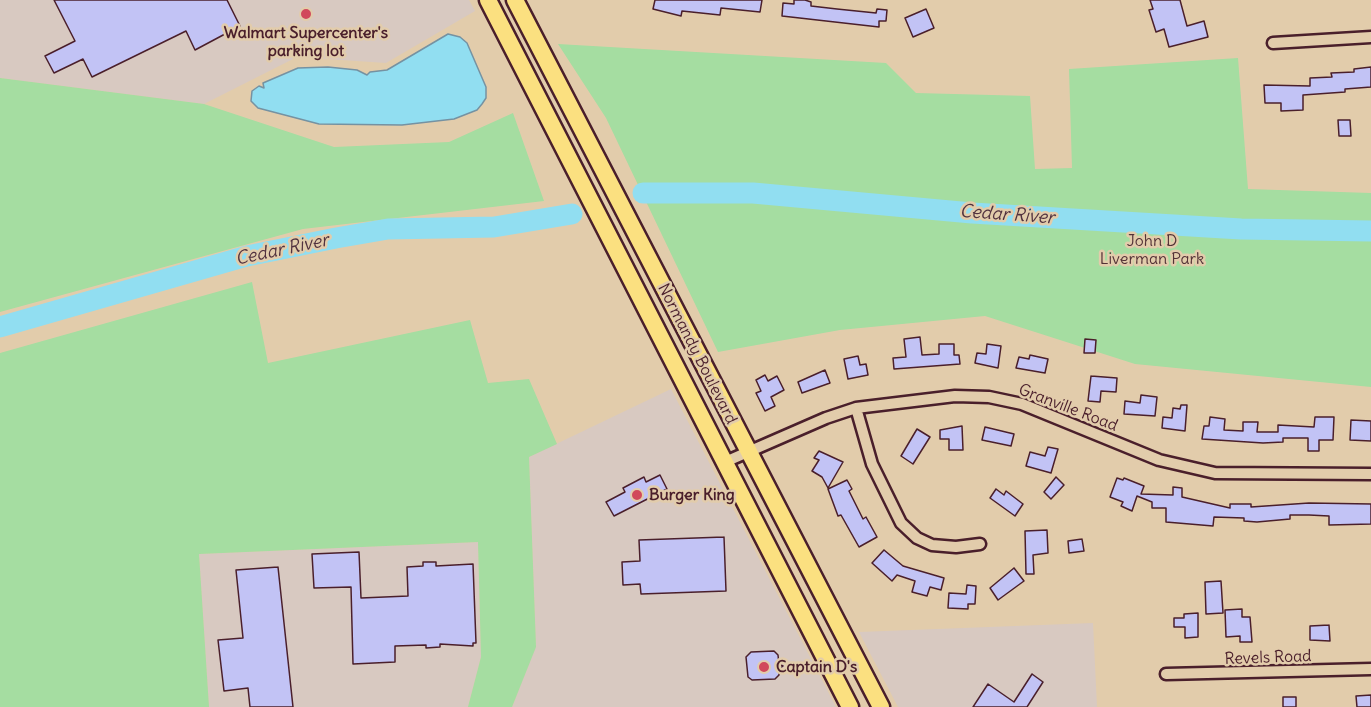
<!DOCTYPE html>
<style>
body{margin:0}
canvas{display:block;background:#e2ccab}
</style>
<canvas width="1371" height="707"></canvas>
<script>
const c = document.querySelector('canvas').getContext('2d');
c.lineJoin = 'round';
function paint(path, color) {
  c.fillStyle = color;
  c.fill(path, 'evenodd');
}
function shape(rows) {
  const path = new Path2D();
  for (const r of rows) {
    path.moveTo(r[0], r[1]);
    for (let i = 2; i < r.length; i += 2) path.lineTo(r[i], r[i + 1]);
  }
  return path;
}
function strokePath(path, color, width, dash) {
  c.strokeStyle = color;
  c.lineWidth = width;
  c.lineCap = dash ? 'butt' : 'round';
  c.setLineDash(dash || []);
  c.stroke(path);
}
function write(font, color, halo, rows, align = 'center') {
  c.font = font + ' Delius,sans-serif';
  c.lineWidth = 5;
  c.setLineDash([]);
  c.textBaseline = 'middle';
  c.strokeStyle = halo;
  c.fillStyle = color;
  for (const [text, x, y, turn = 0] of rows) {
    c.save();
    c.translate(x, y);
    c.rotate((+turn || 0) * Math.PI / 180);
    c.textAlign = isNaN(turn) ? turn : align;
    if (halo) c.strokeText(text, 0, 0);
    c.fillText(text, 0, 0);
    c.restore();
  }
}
paint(shape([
 [0,0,469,0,475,11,386,63,297,57,204,104,0,78],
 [671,389,836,707,512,707,536,646,529,457],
 [478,542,481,657,468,707,209,707,199,554],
 [1093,623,1097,707,898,707,859,632]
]), '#d8c9c1');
paint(shape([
 [558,44,886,63,916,93,1030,96,1035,169,1072,168,1069,69,1238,58,1248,189,1371,193,1371,387,1135,364,985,316,840,330,718,352,606,118],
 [0,78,204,104,334,147,449,142,513,113,544,201,303,229,0,312],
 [252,282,268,363,470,320,488,383,529,379,557,444,529,457,536,647,512,707,468,707,481,657,478,542,199,554,209,707,0,707,0,353]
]), '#a5dda1');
const water = shape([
 [448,34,460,37,467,43,486,87,486,98,482,104,477,110,454,119,402,125,319,124,258,108,251,101,252,91,259,86,264,88,263,83,298,68,328,67,357,70,367,75,370,72,387,70,448,34]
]);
paint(water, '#91def1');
strokePath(water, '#7592a2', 1.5);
strokePath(shape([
 [643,193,753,193,972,213,1241,229,1371,231],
 [0,327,247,256,336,238,388,229,494,227,572,214]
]), '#91def1', 21);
const building = shape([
 [54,0,227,0,240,26,195,50,186,31,92,77,83,59,54,73,45,56,75,41,54,0],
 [655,0,762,0,760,12,721,8,720,15,682,11,681,16,653,9,655,0],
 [794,0,805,0,811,2,811,6,837,9,876,13,877,9,887,10,886,21,879,21,879,27,782,16,783,3,794,4,794,0],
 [1150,0,1180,0,1187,26,1204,21,1208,37,1169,47,1164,29,1156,32,1149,10,1153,9,1150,0],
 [926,9,934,28,913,37,905,18,926,9],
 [1371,67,1371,87,1345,89,1345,92,1303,95,1303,110,1281,111,1281,103,1265,103,1264,85,1310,86,1310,78,1332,77,1331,73,1354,72,1354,69,1371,67],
 [1338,120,1350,120,1351,136,1339,136,1338,120],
 [920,337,922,355,939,354,939,344,954,344,954,355,959,355,960,364,894,369,893,358,906,357,904,339,920,337],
 [1085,339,1096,340,1095,353,1084,353,1085,339],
 [987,344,1001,346,998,368,975,363,977,353,986,354,987,344],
 [1030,355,1048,359,1045,373,1016,368,1019,357,1029,359,1030,355],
 [858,356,860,365,866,364,868,375,848,379,844,359,858,356],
 [825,370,830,383,802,393,798,382,825,370],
 [765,375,768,381,777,376,784,390,771,397,775,406,765,411,756,393,761,391,756,380,765,375],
 [1091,376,1117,378,1116,392,1101,391,1100,402,1088,401,1091,376],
 [1141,395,1157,397,1155,416,1124,414,1125,401,1140,403,1141,395],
 [1181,405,1187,405,1185,431,1162,428,1163,417,1172,418,1173,408,1180,409,1181,405],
 [1210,417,1225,419,1224,430,1243,431,1243,422,1258,422,1257,432,1278,432,1278,425,1314,427,1315,417,1334,417,1333,440,1319,440,1319,451,1308,451,1308,438,1283,438,1283,442,1263,443,1202,439,1204,426,1209,426,1210,417],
 [1351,420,1371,421,1371,441,1350,440,1351,420],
 [962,426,963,450,949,450,949,439,940,439,940,430,962,426],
 [985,427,1014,434,1011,446,982,440,985,427],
 [917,429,930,437,913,464,901,456,917,429],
 [1048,447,1058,449,1051,473,1026,466,1030,452,1045,456,1048,447],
 [819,451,843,462,828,488,822,477,812,471,819,460,814,458,819,451],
 [660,475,667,489,614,516,606,502,625,492,623,488,644,477,646,482,660,475],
 [1056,477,1064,485,1051,499,1044,492,1056,477],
 [1117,478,1123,480,1124,478,1144,486,1141,494,1173,495,1173,487,1182,488,1182,497,1230,508,1230,504,1251,504,1251,507,1309,503,1371,504,1371,524,1329,525,1329,516,1309,515,1290,515,1290,519,1257,522,1244,521,1244,518,1214,517,1213,526,1166,522,1166,508,1152,508,1152,502,1137,496,1132,511,1121,506,1123,502,1110,497,1117,478],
 [847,480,852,489,849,491,863,519,866,517,877,537,859,547,841,515,838,516,828,489,847,480],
 [996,489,1004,495,1006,491,1023,504,1015,516,990,498,996,489],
 [1047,530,1048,553,1033,555,1034,574,1026,574,1025,531,1047,530],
 [724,537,726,591,641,594,640,584,623,585,622,562,640,561,639,540,724,537],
 [1082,539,1084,551,1069,553,1068,541,1082,539],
 [884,550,903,566,944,578,941,590,930,587,927,596,912,592,915,581,897,575,892,581,872,563,884,550],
 [359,552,361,598,408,596,407,567,423,566,423,562,436,562,436,566,473,564,476,643,473,643,473,646,440,644,440,647,426,648,426,645,395,646,395,662,353,664,351,587,314,588,312,554,359,552],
 [278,567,293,707,250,707,248,688,224,691,218,640,243,638,236,570,278,567],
 [1014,568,1024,581,998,600,990,588,1014,568],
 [1221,581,1223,613,1206,614,1205,582,1221,581],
 [967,585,976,586,975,604,968,604,968,609,948,608,949,593,966,594,967,585],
 [1242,609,1242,617,1250,617,1252,642,1240,642,1240,636,1226,637,1225,610,1242,609],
 [1198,613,1198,637,1185,638,1185,627,1174,627,1174,618,1184,618,1184,614,1198,613],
 [1329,625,1330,641,1310,640,1310,626,1329,625],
 [774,651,778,655,779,664,783,666,779,669,779,675,775,679,752,680,748,677,746,657,751,652,774,651],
 [1032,674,1043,682,1027,707,973,707,988,684,1014,702,1032,674],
 [1371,695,1371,707,1357,707,1356,696,1371,695],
 [1283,697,1296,697,1296,707,1283,707,1283,697]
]);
paint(building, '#c2c3f5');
strokePath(building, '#4a1f2b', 1.5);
const street = shape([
 [1273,43,1371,37],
 [856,408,872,464,901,523,917,538,932,545,956,547,980,544],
 [725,462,826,418,856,408,955,396,989,397,1022,404,1159,460,1215,473,1371,474],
 [1166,674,1371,669]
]);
const primary = shape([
 [488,0,850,707],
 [515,0,881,707]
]);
strokePath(street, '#4a1f2b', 15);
strokePath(primary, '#4a1f2b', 21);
strokePath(street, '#e2ccab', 10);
strokePath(primary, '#fbe080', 16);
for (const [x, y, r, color] of [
 [306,14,6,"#d1495b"],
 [637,495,6,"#d1495b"],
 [764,667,6,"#d1495b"]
]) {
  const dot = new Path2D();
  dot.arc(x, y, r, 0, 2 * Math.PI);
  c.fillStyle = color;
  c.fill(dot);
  strokePath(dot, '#e2ccab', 2);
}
write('bold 16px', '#4a1f2b', '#e2ccab', [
 ["Walmart Supercenter's",306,33,"center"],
 ["parking lot",306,51,"center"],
 ["Burger King",649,495],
 ["Captain D's",776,667]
], 'left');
write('16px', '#533237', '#e2ccab', [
 ["John D",1152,241],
 ["Liverman Park",1152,259]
]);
write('16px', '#4a1f2b', '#e2ccab', [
 ["Normandy Boulevard",697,354,63],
 ["Granville Road",1068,408,21],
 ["Revels Road",1268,658,-2]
]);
write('italic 18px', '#51323f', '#e2ccab', [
 ["Cedar River",1007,215,4],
 ["Cedar River",282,250,-12]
]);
</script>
